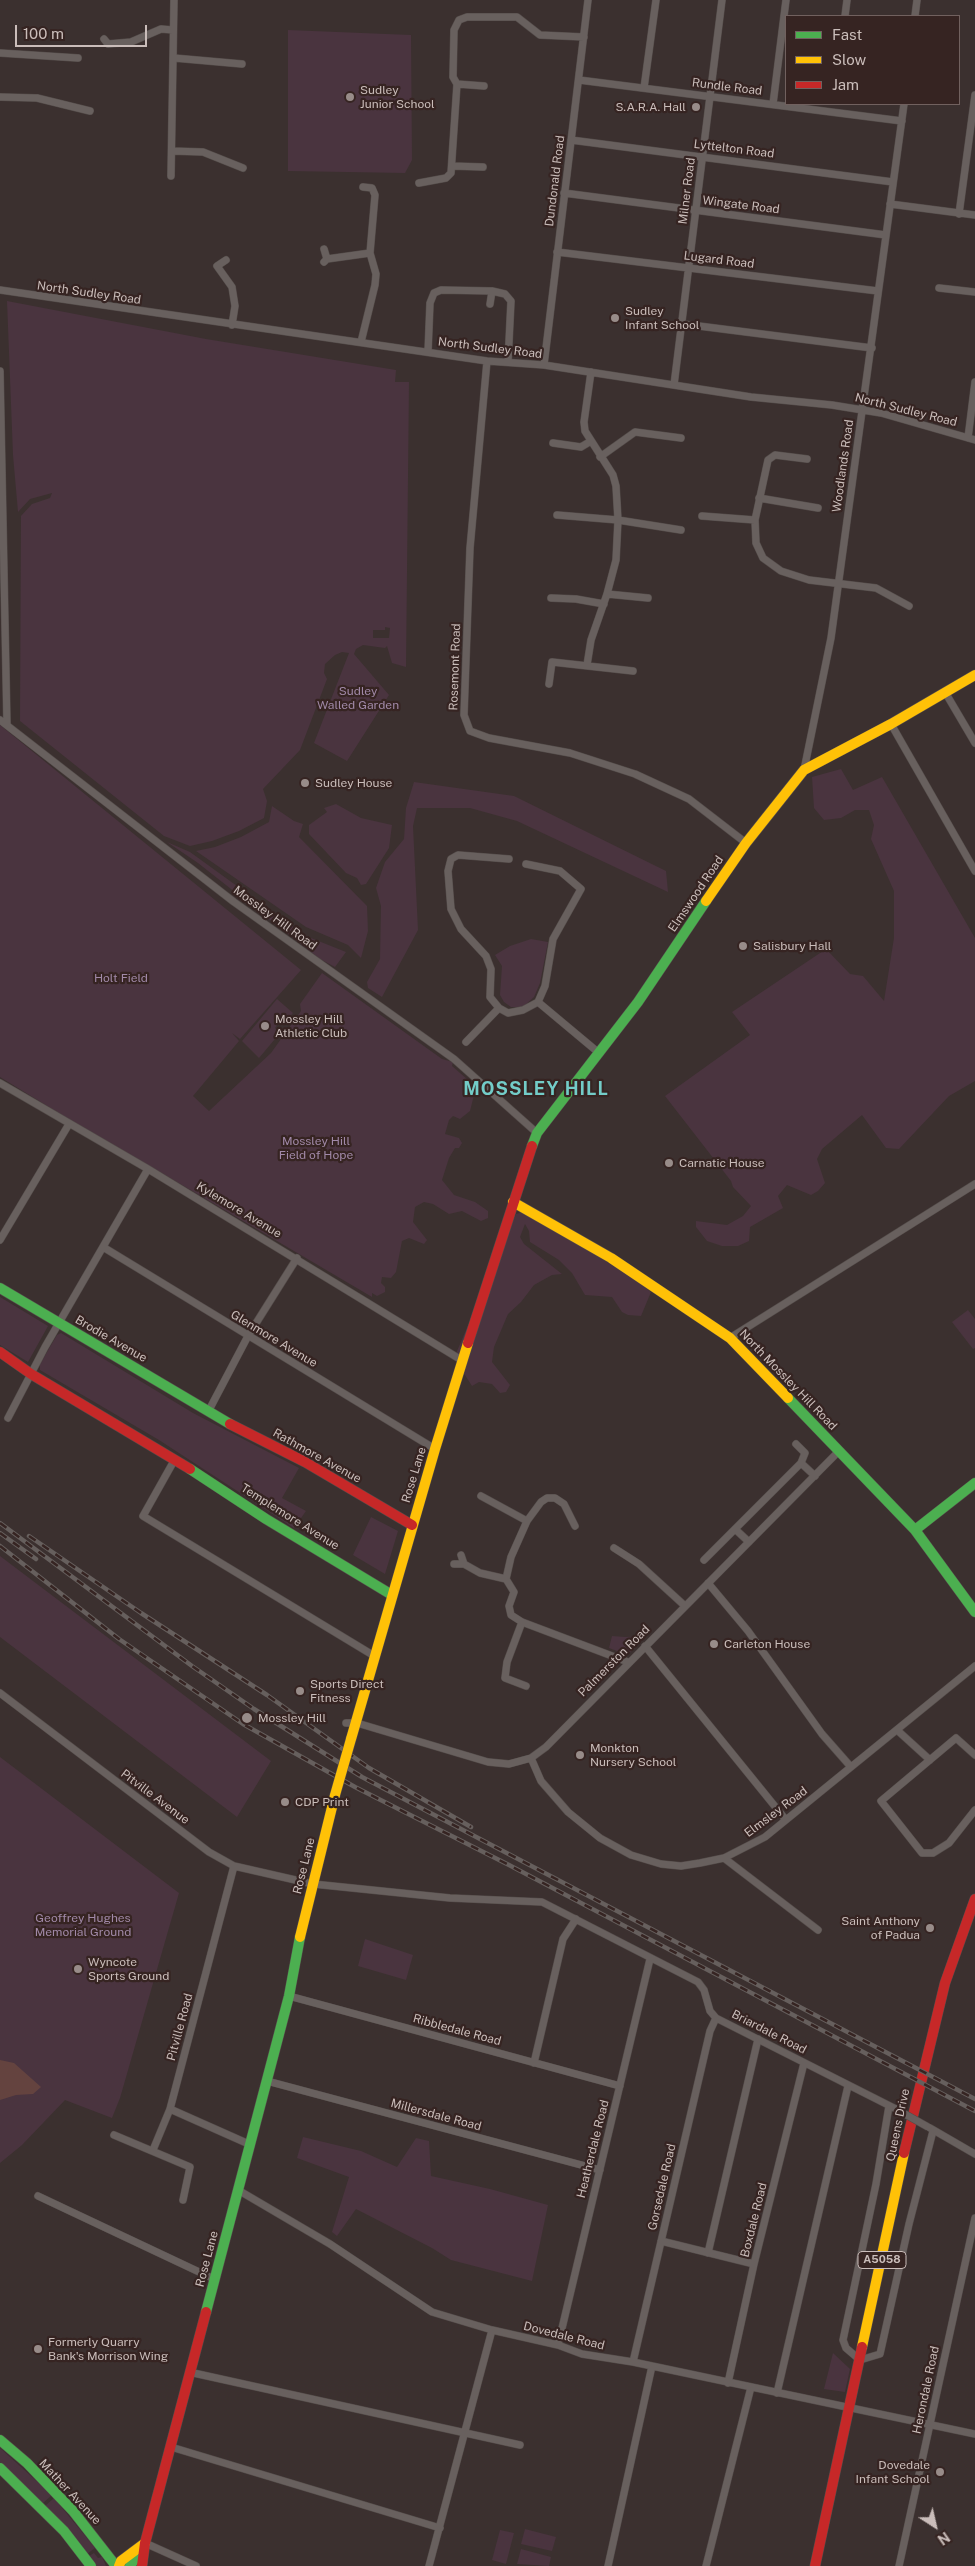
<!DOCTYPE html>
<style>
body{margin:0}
#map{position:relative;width:975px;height:2566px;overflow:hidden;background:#3b302f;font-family:"Public Sans",sans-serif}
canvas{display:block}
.legend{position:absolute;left:785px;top:15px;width:175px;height:90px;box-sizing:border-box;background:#362422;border:1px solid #71615f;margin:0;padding:6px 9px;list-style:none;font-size:15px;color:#cabdba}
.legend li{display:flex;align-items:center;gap:10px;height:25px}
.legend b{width:25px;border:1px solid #71615f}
.north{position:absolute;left:910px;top:2501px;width:50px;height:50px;-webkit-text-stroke:4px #362422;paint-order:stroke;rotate:145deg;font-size:14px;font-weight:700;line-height:20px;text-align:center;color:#cabdba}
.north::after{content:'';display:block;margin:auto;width:18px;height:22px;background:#cabdba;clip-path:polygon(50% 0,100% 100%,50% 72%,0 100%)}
.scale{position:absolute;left:15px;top:25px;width:132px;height:22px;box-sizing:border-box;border:2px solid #cabdba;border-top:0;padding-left:6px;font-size:15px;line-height:18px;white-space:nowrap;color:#cabdba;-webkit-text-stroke:4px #362422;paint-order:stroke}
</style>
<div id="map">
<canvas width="975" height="2566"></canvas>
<ul class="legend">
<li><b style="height:6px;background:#4caf50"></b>Fast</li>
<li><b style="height:6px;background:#ffc107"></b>Slow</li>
<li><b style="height:6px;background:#c62828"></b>Jam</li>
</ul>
<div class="north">N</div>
<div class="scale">100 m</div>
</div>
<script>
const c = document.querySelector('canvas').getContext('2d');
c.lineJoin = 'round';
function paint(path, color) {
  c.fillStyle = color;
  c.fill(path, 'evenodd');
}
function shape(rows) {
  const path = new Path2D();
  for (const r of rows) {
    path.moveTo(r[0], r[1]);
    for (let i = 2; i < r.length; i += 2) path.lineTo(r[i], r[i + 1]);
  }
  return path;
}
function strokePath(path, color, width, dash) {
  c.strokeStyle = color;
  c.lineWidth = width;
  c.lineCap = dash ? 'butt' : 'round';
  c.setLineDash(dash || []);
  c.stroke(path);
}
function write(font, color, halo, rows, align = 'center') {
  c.font = font + ' "Public Sans",sans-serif';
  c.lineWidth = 4.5;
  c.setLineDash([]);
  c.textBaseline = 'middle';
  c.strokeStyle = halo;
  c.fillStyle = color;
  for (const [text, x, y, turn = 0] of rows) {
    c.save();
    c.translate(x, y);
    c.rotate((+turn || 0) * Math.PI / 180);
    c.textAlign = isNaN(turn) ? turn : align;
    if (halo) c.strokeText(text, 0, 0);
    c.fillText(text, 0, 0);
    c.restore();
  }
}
paint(shape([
 [288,30,411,35,412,160,405,173,288,171],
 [7,301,206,339,396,370,395,382,409,382,406,667,392,663,387,646,385,648,363,645,356,649,354,654,389,695,347,761,314,743,349,653,342,652,335,655,325,664,324,673,327,679,300,750,263,789,267,801,264,818,239,831,212,841,190,846,164,836,20,721,21,516,32,504,50,498,52,493,30,499,18,512,13,455],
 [385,627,390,628,389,638,373,638,373,630,385,630],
 [0,725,301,970,240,1039,232,1033,239,1041,193,1096,209,1111,271,1053,301,1011,300,1004,322,973,442,1059,453,1062,452,1066,476,1087,470,1111,460,1119,453,1116,449,1120,445,1134,459,1138,462,1143,459,1148,455,1148,449,1158,442,1180,454,1195,475,1202,488,1211,488,1218,481,1221,462,1211,449,1214,433,1204,424,1202,415,1207,413,1222,427,1240,424,1244,409,1238,402,1241,396,1272,391,1278,382,1277,381,1283,385,1287,385,1292,377,1296,372,1293,372,1297,160,1172,124,1153,0,1077],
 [841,769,853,790,882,777,975,938,975,1081,949,1096,899,1149,886,1148,862,1115,822,1149,817,1159,825,1183,818,1191,811,1195,787,1185,778,1196,783,1208,750,1227,749,1241,738,1246,722,1246,707,1241,696,1227,696,1221,727,1225,743,1216,751,1206,733,1187,731,1181,665,1096,750,1035,732,1012,826,949,850,974,863,976,884,1001,894,938,894,891,871,839,874,825,869,810,855,810,841,818,824,820,814,808,812,777],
 [414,782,514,796,666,871,668,892,517,821,470,808,417,808,413,826,418,930,382,997,368,988,367,982,380,959,381,906,376,888,385,862,404,839,406,808],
 [336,804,361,818,392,825,389,848,366,884,361,885,357,878,346,873,309,834,309,825,327,812,324,808],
 [272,806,294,821,303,824,299,837,367,906,368,931,361,958,348,945,306,927,196,851,215,847,241,837,269,822],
 [167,842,190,852,306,936,346,952,335,967,320,959,198,863],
 [531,939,548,942,540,983,534,997,523,1007,511,1007,504,1002,500,995,502,966,495,955,510,946],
 [277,999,293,1013,284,1023,281,1020,275,1028,280,1033,259,1058,242,1041],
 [517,1208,637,1280,651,1292,641,1316,628,1315,622,1312,612,1297,585,1295,572,1273,559,1260,530,1242,529,1231,525,1224,520,1237,524,1244,562,1274,552,1275,534,1285,521,1302,508,1314,494,1347,492,1362,510,1385,506,1392,500,1393,492,1384,479,1382,472,1386,454,1358,516,1214,520,1213],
 [0,1297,48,1326,28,1362,0,1345],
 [968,1310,975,1319,975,1348,973,1349,952,1322],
 [61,1333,193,1413,299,1468,282,1498,306,1511,294,1528,159,1440,40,1370,40,1364,57,1335],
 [371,1517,398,1531,385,1574,353,1555],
 [0,1556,271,1761,237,1817,0,1637],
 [612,1636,625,1637,646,1636,631,1652,620,1652,609,1648],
 [0,1757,179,1893,120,2098,112,2118,65,2100,22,2145,0,2163],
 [365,1939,413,1955,406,1980,358,1966],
 [303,2137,361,2151,397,2167,416,2138,429,2141,431,2176,490,2189,548,2205,532,2281,451,2260,432,2248,356,2209,337,2236,332,2232,349,2177,297,2158],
 [833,2353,850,2369,845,2392,824,2389],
 [0,2448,52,2495,43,2503,0,2462],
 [54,2498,95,2548,87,2554,45,2506],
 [525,2529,556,2537,552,2551,521,2544],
 [500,2530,514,2533,506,2564,492,2560],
 [521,2549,551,2557,549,2566,517,2564],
 [94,2553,98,2558,102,2557,106,2566,97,2566,89,2556]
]), '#4a343f');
paint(shape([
 [0,2060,14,2063,41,2087,33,2094,16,2095,0,2100]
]), '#64433f');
const street = shape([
 [845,16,847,0],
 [915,16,917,0],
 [104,39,108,44,131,42,161,29,173,30],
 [0,53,78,58],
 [174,58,242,64],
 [579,80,902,121],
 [457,84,484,86],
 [644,88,656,0],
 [0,97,37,98,90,111],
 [773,104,786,0],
 [571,140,893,182],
 [172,151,203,152,243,168],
 [452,166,483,167],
 [171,176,174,0],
 [419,183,446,178,451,173,457,84,453,77,454,30,459,20,467,17,517,17,540,35,584,37],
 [564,193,886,235],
 [890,204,975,215],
 [959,214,975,95],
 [324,249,327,259,324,262],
 [557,252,878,291],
 [327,259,370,253],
 [226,260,217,266,232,287,235,306,232,325],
 [939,288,975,292],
 [0,290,487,361,544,365,751,397,832,405,881,413,975,440],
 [490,304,492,291],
 [683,324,872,348],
 [361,342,375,285,376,274,370,253,375,195,372,188,363,187],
 [428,352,430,303,434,293,441,290,492,291,505,294,511,301,508,362],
 [487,361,470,548,464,715,470,731,489,738,570,753,635,774,689,799,746,843],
 [544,365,588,0],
 [0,371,7,725],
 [674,385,722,0],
 [968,438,975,382],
 [553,443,581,447,591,441],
 [600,457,635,432,681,438],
 [807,459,775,455,768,460,755,520,756,543,763,558,781,571,809,580,876,588,909,606],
 [759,498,818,508],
 [557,515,618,520,681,530],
 [702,516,755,520],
 [607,594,648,598],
 [551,598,576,599,604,604],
 [587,665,591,640,607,594,616,560,618,520,616,486,613,475,585,431,584,422,591,372],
 [549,684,552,662,633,671],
 [945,692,975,743],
 [0,720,234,902,454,1059,537,1133],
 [891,724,975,871],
 [804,770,831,638,904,104],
 [509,859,458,855,451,859,448,871,451,909,461,929,486,956,491,969,490,997,499,1008,508,1013,523,1010,538,1002,545,986,553,939,581,889,560,871,526,864],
 [538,1002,599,1053],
 [466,1042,499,1008],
 [0,1083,148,1169,463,1361],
 [0,1240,69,1124],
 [103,1247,435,1449],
 [730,1338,975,1184],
 [208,1412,248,1336,297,1258],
 [8,1418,45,1347,148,1169],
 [175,1459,143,1516,376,1657],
 [801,1463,815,1476],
 [481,1496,527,1521],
 [575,1526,564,1504,555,1498,547,1498,541,1502,527,1521,511,1557,506,1579,514,1592,509,1606,511,1615,522,1622,628,1662],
 [735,1529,749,1542],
 [614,1548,639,1564,685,1606],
 [461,1555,464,1564],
 [704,1560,801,1463,805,1453,796,1444],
 [454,1564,464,1564,480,1573,506,1579],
 [708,1583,748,1631,822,1734,851,1767],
 [522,1622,507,1662,505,1678,526,1686],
 [645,1646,786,1820],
 [0,1693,209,1852,234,1866,313,1884,450,1898,542,1902,698,1982,704,1990,710,2011,716,2018,896,2109],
 [346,1723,357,1723,488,1762,509,1764,531,1758,546,1747,839,1451],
 [897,1730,930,1760],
 [975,1755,956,1738,881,1801,922,1853,933,1853,949,1843,975,1810],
 [531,1758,541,1781,568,1812,600,1838,631,1855,661,1864,681,1866,700,1863,724,1858,765,1837,975,1666],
 [724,1858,818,1930],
 [234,1866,170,2109,251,2145],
 [289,1996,620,2086],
 [534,2063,563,1939,576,1919],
 [267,2081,600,2170],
 [889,2106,876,2184,843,2340,846,2348,860,2360,880,2354,909,2224,933,2131],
 [930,2128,975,2154],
 [114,2135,190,2167,183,2200],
 [153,2150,170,2109],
 [238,2190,330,2244,432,2312,492,2330,558,2345,582,2354,633,2362,975,2434],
 [38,2196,214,2279],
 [661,2241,754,2264],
 [708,2253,758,2039],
 [558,2345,650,1959],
 [633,2362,710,2031,716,2018],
 [189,2372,520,2445],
 [728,2383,754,2264,804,2063],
 [777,2393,848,2086],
 [171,2447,440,2528],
 [145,2543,196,2566],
 [429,2566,492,2330],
 [608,2566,652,2366],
 [706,2566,751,2387],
 [899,2566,975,2218]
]);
const fast = shape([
 [532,1146,537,1133,638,1002,706,901],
 [0,1288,230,1424],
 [788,1398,915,1530,975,1612],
 [190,1469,266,1519,392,1595],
 [915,1530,975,1483],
 [206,2312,289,1996,300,1937],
 [0,2440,27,2463,73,2511,116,2566],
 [0,2468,64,2531,91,2566],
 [130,2566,142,2548]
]);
const slow = shape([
 [706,901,746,843,804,770,891,724,975,675],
 [513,1202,611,1258,730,1338,788,1398],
 [351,1739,435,1449,468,1343],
 [300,1937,335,1795],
 [862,2347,904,2153],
 [119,2566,121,2561,145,2543]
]);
const jam = shape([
 [468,1343,532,1146],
 [0,1352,31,1374,190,1469],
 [230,1424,305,1462,412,1525],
 [904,2153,945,1983,975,1899],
 [142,2566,145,2543,206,2312],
 [815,2566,862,2347]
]);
strokePath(street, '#544c4a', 8);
strokePath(fast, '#544c4a', 11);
strokePath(slow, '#544c4a', 11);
strokePath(jam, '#544c4a', 11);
strokePath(street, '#68605e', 7);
strokePath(fast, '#4caf50', 10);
strokePath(slow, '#ffc107', 10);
strokePath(jam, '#c62828', 10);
const rail = shape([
 [0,1523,192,1666,254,1709,362,1777,975,2099],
 [0,1533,36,1559],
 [29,1536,141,1613,267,1695,369,1768,471,1827],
 [0,1546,119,1639,243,1724,355,1787,509,1865,975,2111]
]);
strokePath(rail, '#665f5d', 4.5);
strokePath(rail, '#362422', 2.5, [8]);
const streetBridge = shape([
 [896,2109,928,2127]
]);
const slowBridge = shape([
 [335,1795,351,1739]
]);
strokePath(streetBridge, '#544c4a', 8, []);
strokePath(slowBridge, '#544c4a', 11, []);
strokePath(streetBridge, '#68605e', 7);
strokePath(slowBridge, '#ffc107', 10);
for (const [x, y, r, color] of [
 [350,97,5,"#988c89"],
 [696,107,5,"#988c89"],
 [615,318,5,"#988c89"],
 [305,783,5,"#988c89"],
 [743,946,5,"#988c89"],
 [265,1026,5,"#988c89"],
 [669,1163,5,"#988c89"],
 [714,1644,5,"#988c89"],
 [300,1691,5,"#988c89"],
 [247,1718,6,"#988c89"],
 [580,1755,5,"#988c89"],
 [285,1802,5,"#988c89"],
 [930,1928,5,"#988c89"],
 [78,1969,5,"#988c89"],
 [38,2349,5,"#988c89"],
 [940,2472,5,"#988c89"]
]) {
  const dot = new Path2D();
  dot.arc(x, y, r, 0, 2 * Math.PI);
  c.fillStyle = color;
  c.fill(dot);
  strokePath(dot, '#362422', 2);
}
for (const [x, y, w] of [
 [882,2260,48]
]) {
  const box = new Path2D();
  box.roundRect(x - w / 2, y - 8.5, w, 17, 4);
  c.fillStyle = '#362422';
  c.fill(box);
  strokePath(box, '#cabdba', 1);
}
write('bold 11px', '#cabdba', null, [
 ["A5058",882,2260]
]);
write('12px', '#cabdba', '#362422', [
 ["Rundle Road",727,87,7],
 ["Lyttelton Road",734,149,7],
 ["Dundonald Road",555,181,-83],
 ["Milner Road",687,191,-83],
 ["Wingate Road",741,205,7],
 ["Lugard Road",719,260,7],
 ["North Sudley Road",89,293,8],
 ["North Sudley Road",490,348,7],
 ["North Sudley Road",906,410,14],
 ["Woodlands Road",843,466,-82],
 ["Rosemont Road",455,667,-88],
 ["Elmswood Road",696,894,-56],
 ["Mossley Hill Road",275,918,36],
 ["Kylemore Avenue",239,1210,31],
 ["Brodie Avenue",111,1339,30],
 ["Glenmore Avenue",274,1339,31],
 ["North Mossley Hill Road",788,1380,46],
 ["Rathmore Avenue",317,1456,29],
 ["Rose Lane",414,1475,-73],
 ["Templemore Avenue",290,1517,32],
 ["Palmerston Road",614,1661,-45],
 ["Pitville Avenue",155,1797,37],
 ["Elmsley Road",776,1812,-37],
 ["Rose Lane",304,1866,-76],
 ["Pitville Road",180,2027,-75],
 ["Ribbledale Road",457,2030,15],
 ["Briardale Road",769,2032,27],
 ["Millersdale Road",436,2115,15],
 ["Queens Drive",898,2125,-78],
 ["Heatherdale Road",593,2149,-76],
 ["Gorsedale Road",662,2187,-77],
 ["Boxdale Road",754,2220,-76],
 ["Rose Lane",207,2259,-75],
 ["Dovedale Road",564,2336,14],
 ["Herondale Road",926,2390,-78],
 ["Mather Avenue",70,2492,47]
]);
write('12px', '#cabdba', '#362422', [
 ["Sudley",360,90],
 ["Junior School",360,104],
 ["S.A.R.A. Hall",686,107,"right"],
 ["Sudley",625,311],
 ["Infant School",625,325],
 ["Sudley House",315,783],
 ["Salisbury Hall",753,946],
 ["Mossley Hill",275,1019],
 ["Athletic Club",275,1033],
 ["Carnatic House",679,1163],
 ["Carleton House",724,1644],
 ["Sports Direct",310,1684],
 ["Fitness",310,1698],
 ["Mossley Hill",258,1718],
 ["Monkton",590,1748],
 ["Nursery School",590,1762],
 ["CDP Print",295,1802],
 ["Saint Anthony",920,1921,"right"],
 ["of Padua",920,1935,"right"],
 ["Wyncote",88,1962],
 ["Sports Ground",88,1976],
 ["Formerly Quarry",48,2342],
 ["Bank's Morrison Wing",48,2356],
 ["Dovedale",930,2465,"right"],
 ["Infant School",930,2479,"right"]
], 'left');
write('12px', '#a189a8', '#362422', [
 ["Sudley",358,691],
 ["Walled Garden",358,705],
 ["Holt Field",121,978],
 ["Mossley Hill",316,1141],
 ["Field of Hope",316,1155],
 ["Geoffrey Hughes",83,1918],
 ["Memorial Ground",83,1932]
]);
c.letterSpacing = '1px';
write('bold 18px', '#73ccc8', '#362422', [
 ["MOSSLEY HILL",536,1089]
]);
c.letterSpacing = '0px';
</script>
